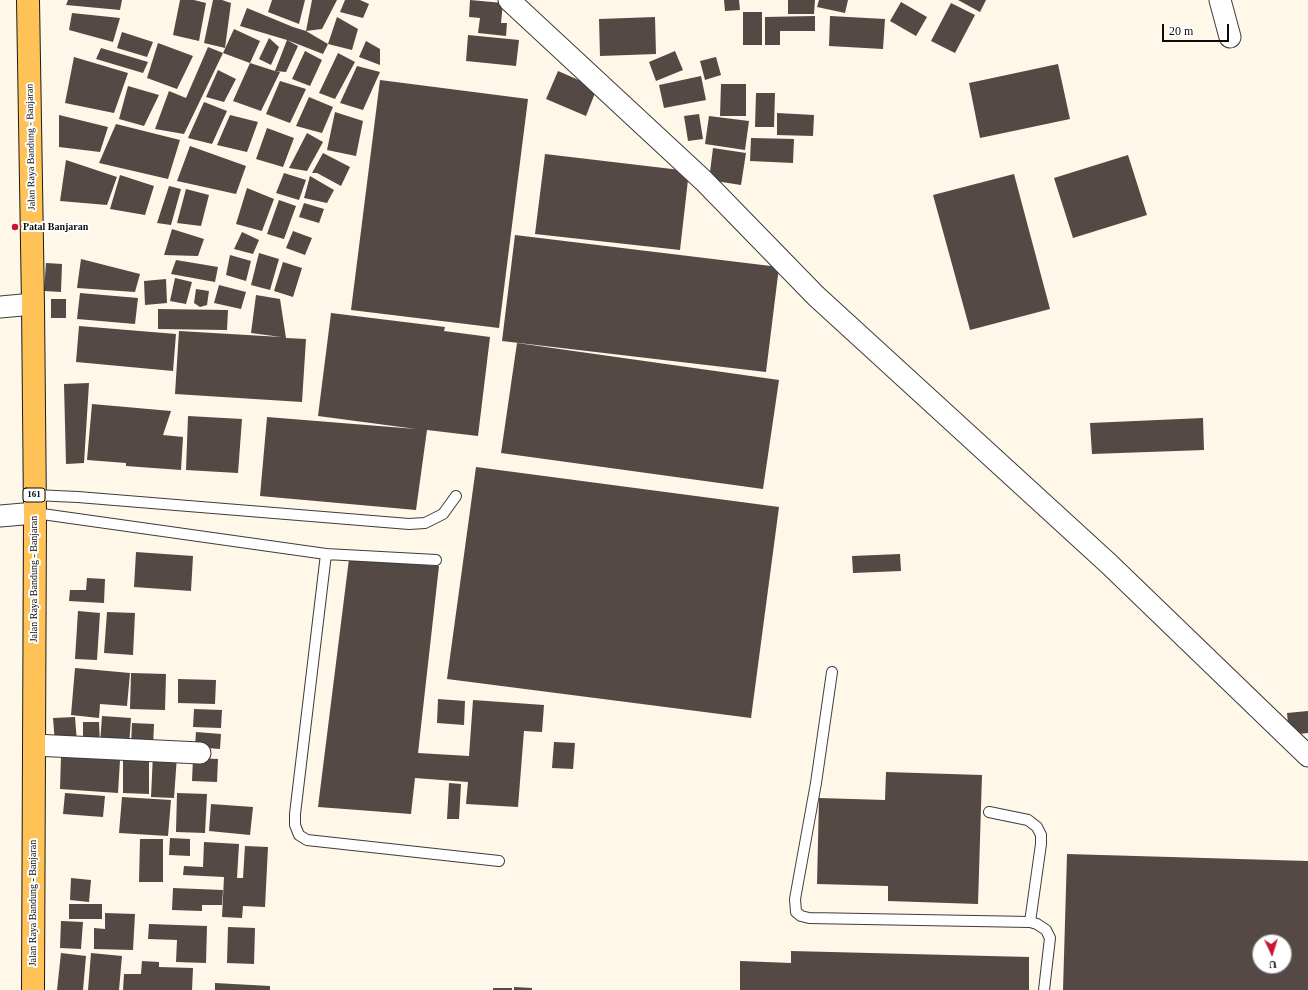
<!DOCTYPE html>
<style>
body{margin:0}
#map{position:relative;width:1308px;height:990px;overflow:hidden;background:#fff7e7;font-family:Georgia,serif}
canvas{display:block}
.north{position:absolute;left:1252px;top:934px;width:40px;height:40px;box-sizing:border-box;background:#fff;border:1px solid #9d9d9d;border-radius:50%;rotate:176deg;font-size:11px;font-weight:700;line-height:16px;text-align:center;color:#0a0a0a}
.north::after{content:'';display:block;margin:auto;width:14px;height:18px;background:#c71533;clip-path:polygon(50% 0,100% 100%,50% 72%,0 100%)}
.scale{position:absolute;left:1162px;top:24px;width:67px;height:18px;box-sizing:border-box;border:2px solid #0a0a0a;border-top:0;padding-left:5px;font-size:12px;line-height:14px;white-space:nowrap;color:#0a0a0a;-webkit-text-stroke:3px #fff;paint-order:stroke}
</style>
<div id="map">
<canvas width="1308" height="990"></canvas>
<div class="north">U</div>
<div class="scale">20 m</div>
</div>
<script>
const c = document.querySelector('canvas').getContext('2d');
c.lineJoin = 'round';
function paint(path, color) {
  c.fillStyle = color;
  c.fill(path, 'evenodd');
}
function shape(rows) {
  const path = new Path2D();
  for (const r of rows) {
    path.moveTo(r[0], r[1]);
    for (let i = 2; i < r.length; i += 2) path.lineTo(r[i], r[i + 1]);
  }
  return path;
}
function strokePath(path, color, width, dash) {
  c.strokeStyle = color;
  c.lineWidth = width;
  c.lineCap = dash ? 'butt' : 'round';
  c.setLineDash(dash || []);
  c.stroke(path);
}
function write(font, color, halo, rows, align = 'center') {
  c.font = font + ' Georgia,serif';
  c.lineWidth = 4;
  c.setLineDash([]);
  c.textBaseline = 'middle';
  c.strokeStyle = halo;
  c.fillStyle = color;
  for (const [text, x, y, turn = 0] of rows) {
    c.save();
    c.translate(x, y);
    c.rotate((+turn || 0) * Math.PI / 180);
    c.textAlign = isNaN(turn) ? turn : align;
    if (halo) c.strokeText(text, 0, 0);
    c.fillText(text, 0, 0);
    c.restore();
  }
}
paint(shape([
 [68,0,122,0,120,10,66,5],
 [180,0,194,0,206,3,199,41,173,35],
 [213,0,222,0,231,3,225,48,204,43],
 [272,0,305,0,299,24,268,12],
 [312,0,337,0,322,29,306,31],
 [345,0,360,0,369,4,363,18,340,12],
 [470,0,503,3,501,23,507,23,506,36,478,33,480,18,469,17],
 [724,0,739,0,740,10,725,11],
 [788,0,815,0,814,14,788,14],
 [819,0,848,0,845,13,817,7],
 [958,0,986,0,980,12],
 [901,2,927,17,916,36,890,21],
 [951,3,975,15,955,53,931,41],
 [247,8,293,27,306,31,328,44,323,54,287,40,240,26],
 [743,12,762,12,762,45,743,45],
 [72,13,120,18,113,42,69,30],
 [815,16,815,31,780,31,780,45,765,45,765,17],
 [830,16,885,19,883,49,829,46],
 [337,17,358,29,352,50,328,44],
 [655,17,656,54,600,56,599,19],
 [234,29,260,41,250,63,223,53],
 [122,32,153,42,147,57,117,48],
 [468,35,519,40,516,66,466,61],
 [269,38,279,47,271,65,259,59],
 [287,40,298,46,286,72,275,71,280,72,261,111,233,101,250,63,275,71],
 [366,41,380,49,380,65,359,57],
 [158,43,193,56,177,89,147,78],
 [208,47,223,53,184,134,155,129,169,91,186,98],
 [101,48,148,62,143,73,96,59],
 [305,51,322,60,310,86,292,79],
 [675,51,683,70,656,81,649,62],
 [338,53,355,62,335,99,319,93],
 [74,57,128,73,114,113,65,103],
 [716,57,721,75,705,80,700,61],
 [1058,64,1070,119,980,138,969,83],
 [357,66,380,72,363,110,340,103],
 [218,70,236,79,224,102,206,97],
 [558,71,597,88,586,116,546,99],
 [701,76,706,100,664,108,659,85],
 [380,80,528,99,499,328,351,310],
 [280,81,306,89,290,123,266,114],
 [721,84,746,84,746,116,720,116],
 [128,86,159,95,144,126,119,119],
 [756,93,775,93,774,127,755,127],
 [309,97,333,107,322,133,296,126],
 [204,102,227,111,212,144,188,138],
 [335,112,363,121,356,156,327,150],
 [777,113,814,115,813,136,777,135],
 [699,114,703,139,688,141,684,116],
 [59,115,108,127,100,152,59,147],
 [230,115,258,122,247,152,217,145],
 [709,116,749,121,745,150,705,144],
 [116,124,180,140,168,179,99,163],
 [267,128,294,138,283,167,256,159],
 [307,133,323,142,307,171,289,168],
 [751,138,794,139,793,163,750,161],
 [190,146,246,166,236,194,177,181],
 [713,148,746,153,741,185,709,180],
 [323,153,350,167,341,186,317,173,312,173],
 [545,154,689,171,680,250,535,234],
 [1128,155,1147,215,1073,238,1054,178],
 [66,160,117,177,107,205,60,201],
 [284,173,306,180,299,200,276,193],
 [1014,174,1050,309,970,330,933,195],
 [120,175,154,186,145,215,110,209],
 [310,176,334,190,327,203,304,198],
 [169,186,181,189,171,225,157,223],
 [247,188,274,199,262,231,236,224],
 [186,189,209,195,201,226,177,223],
 [279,200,296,206,284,239,267,234],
 [304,203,324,209,319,223,299,217],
 [172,229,204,239,198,256,164,255],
 [293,231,312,238,305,255,286,248],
 [242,232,259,240,253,254,234,249],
 [515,235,779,267,766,372,502,341],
 [259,253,279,259,270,290,251,285],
 [230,255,251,261,246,281,226,275],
 [81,259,140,274,135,292,77,288],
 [176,260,218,267,215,282,171,274],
 [283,262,302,268,293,297,274,291],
 [46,263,62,264,61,292,44,291],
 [175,278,192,282,186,304,170,301],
 [166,279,167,303,145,305,144,281],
 [219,285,246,292,241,309,214,303],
 [196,289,209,291,207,305,200,307,194,303],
 [80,293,138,298,135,324,77,319],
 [256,295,280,299,286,338,306,339,302,402,175,394,179,331,281,337,251,333],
 [51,299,66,299,66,318,51,318],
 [158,309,228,310,227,330,158,329],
 [331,313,445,327,444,331,490,337,478,436,427,430,416,510,260,496,267,417,416,429,318,416],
 [79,326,176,334,173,371,76,362],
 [517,343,779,380,763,489,501,453],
 [89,383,84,463,66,464,64,384],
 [92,404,171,411,163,435,183,437,181,470,126,466,126,463,87,460],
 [188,416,242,419,238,473,186,470],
 [1203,418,1204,450,1092,454,1090,423],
 [476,467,779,507,751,718,447,679],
 [136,552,193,556,191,591,134,587],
 [900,554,901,571,853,573,852,556],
 [349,559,439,566,418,753,469,756,473,700,544,705,542,732,524,731,518,807,466,804,468,782,415,778,411,814,318,807],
 [87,578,105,579,104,603,69,601,70,590,86,590],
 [78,611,100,613,97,660,75,659],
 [107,612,135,613,133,655,104,653],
 [75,668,130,673,127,706,100,704,99,718,71,715],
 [131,673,166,674,165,710,130,709],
 [178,679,216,680,215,704,178,703],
 [438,699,465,701,464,725,437,723],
 [194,709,222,710,221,728,193,727],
 [1308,711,1308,733,1289,735,1287,713],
 [102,716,131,718,129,746,100,744],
 [75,717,77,742,55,743,53,718],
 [83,722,99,722,100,744,83,745],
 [132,723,154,724,153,748,131,747],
 [196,732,221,734,220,749,195,747],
 [554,742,575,743,573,769,552,768],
 [123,752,149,752,149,794,123,793],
 [153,754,177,756,174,798,151,797],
 [61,757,120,760,118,793,60,789],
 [193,758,218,759,217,782,192,781],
 [886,772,982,775,978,904,888,901,888,886,817,884,819,798,885,800],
 [449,783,461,784,459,819,447,819],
 [65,793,105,796,103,817,63,814],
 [177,793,207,794,205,833,176,832],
 [122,797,171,800,168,836,119,833],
 [211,804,253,807,250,835,209,831],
 [170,838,190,839,190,856,169,855],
 [140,839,163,839,163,882,139,882],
 [204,842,239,844,237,878,243,878,245,846,268,847,265,907,243,906,242,918,222,917,224,877,183,875,184,866,203,867],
 [1067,854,1308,861,1308,990,1063,990],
 [1260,942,1284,942,1284,966,1260,966],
 [71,878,91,880,89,902,70,900],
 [173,888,223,890,222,905,202,905,202,911,172,910],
 [69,904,102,904,102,919,69,919],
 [105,913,135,914,133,950,94,949,94,928,105,929],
 [61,921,83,922,81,949,60,948],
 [149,924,207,926,206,963,176,962,177,940,148,939],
 [228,927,255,928,254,964,227,963],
 [791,951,1029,957,1029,990,740,990,740,961,791,963],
 [61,953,86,956,83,990,57,990],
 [91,953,122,956,119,990,88,990],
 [142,961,159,962,159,967,193,968,192,990,123,990,124,974,141,974],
 [215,983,270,986,270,990,215,990],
 [514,987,532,988,532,990,514,990],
 [493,988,512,988,512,990,493,990]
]), '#544945');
const service = shape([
 [34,495,78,497,409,524,425,523,443,514,456,496],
 [35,513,326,554,295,814,295,825,299,835,307,840,499,861],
 [326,554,436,560],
 [832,672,816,783,795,899,796,912,801,916,809,918,1030,922,1037,924,1046,930,1050,938,1044,990],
 [989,812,1028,820,1037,827,1041,835,1041,844,1030,922]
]);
const minor = shape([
 [509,0,704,181,816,296,1109,564,1308,756],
 [1220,0,1230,37],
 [0,307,33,304],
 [0,516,35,513],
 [34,745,200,753]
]);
const primary = shape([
 [28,0,33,304,35,513,33,990]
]);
strokePath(service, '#3d3d3d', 12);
strokePath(minor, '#3d3d3d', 23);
strokePath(primary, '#1b1b1b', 24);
strokePath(service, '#fff', 10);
strokePath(minor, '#fff', 21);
strokePath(primary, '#ffc257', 22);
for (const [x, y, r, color] of [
 [15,227,4,"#c71533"]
]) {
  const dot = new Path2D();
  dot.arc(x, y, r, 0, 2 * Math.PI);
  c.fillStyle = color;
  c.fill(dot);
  strokePath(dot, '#fff', 1.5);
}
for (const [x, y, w] of [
 [34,495,22]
]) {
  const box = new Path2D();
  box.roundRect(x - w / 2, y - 7, w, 14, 3);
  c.fillStyle = '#fff';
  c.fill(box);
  strokePath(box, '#0a0a0a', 1);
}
write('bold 9px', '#0a0a0a', null, [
 ["161",34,495]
]);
write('10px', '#0a0a0a', '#fff', [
 ["Jalan Raya Bandung - Banjaran",31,147,-91],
 ["Jalan Raya Bandung - Banjaran",34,579,-90],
 ["Jalan Raya Bandung - Banjaran",33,903,-90]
]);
write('bold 10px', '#0a0a0a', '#fff', [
 ["Patal Banjaran",23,227]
], 'left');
</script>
